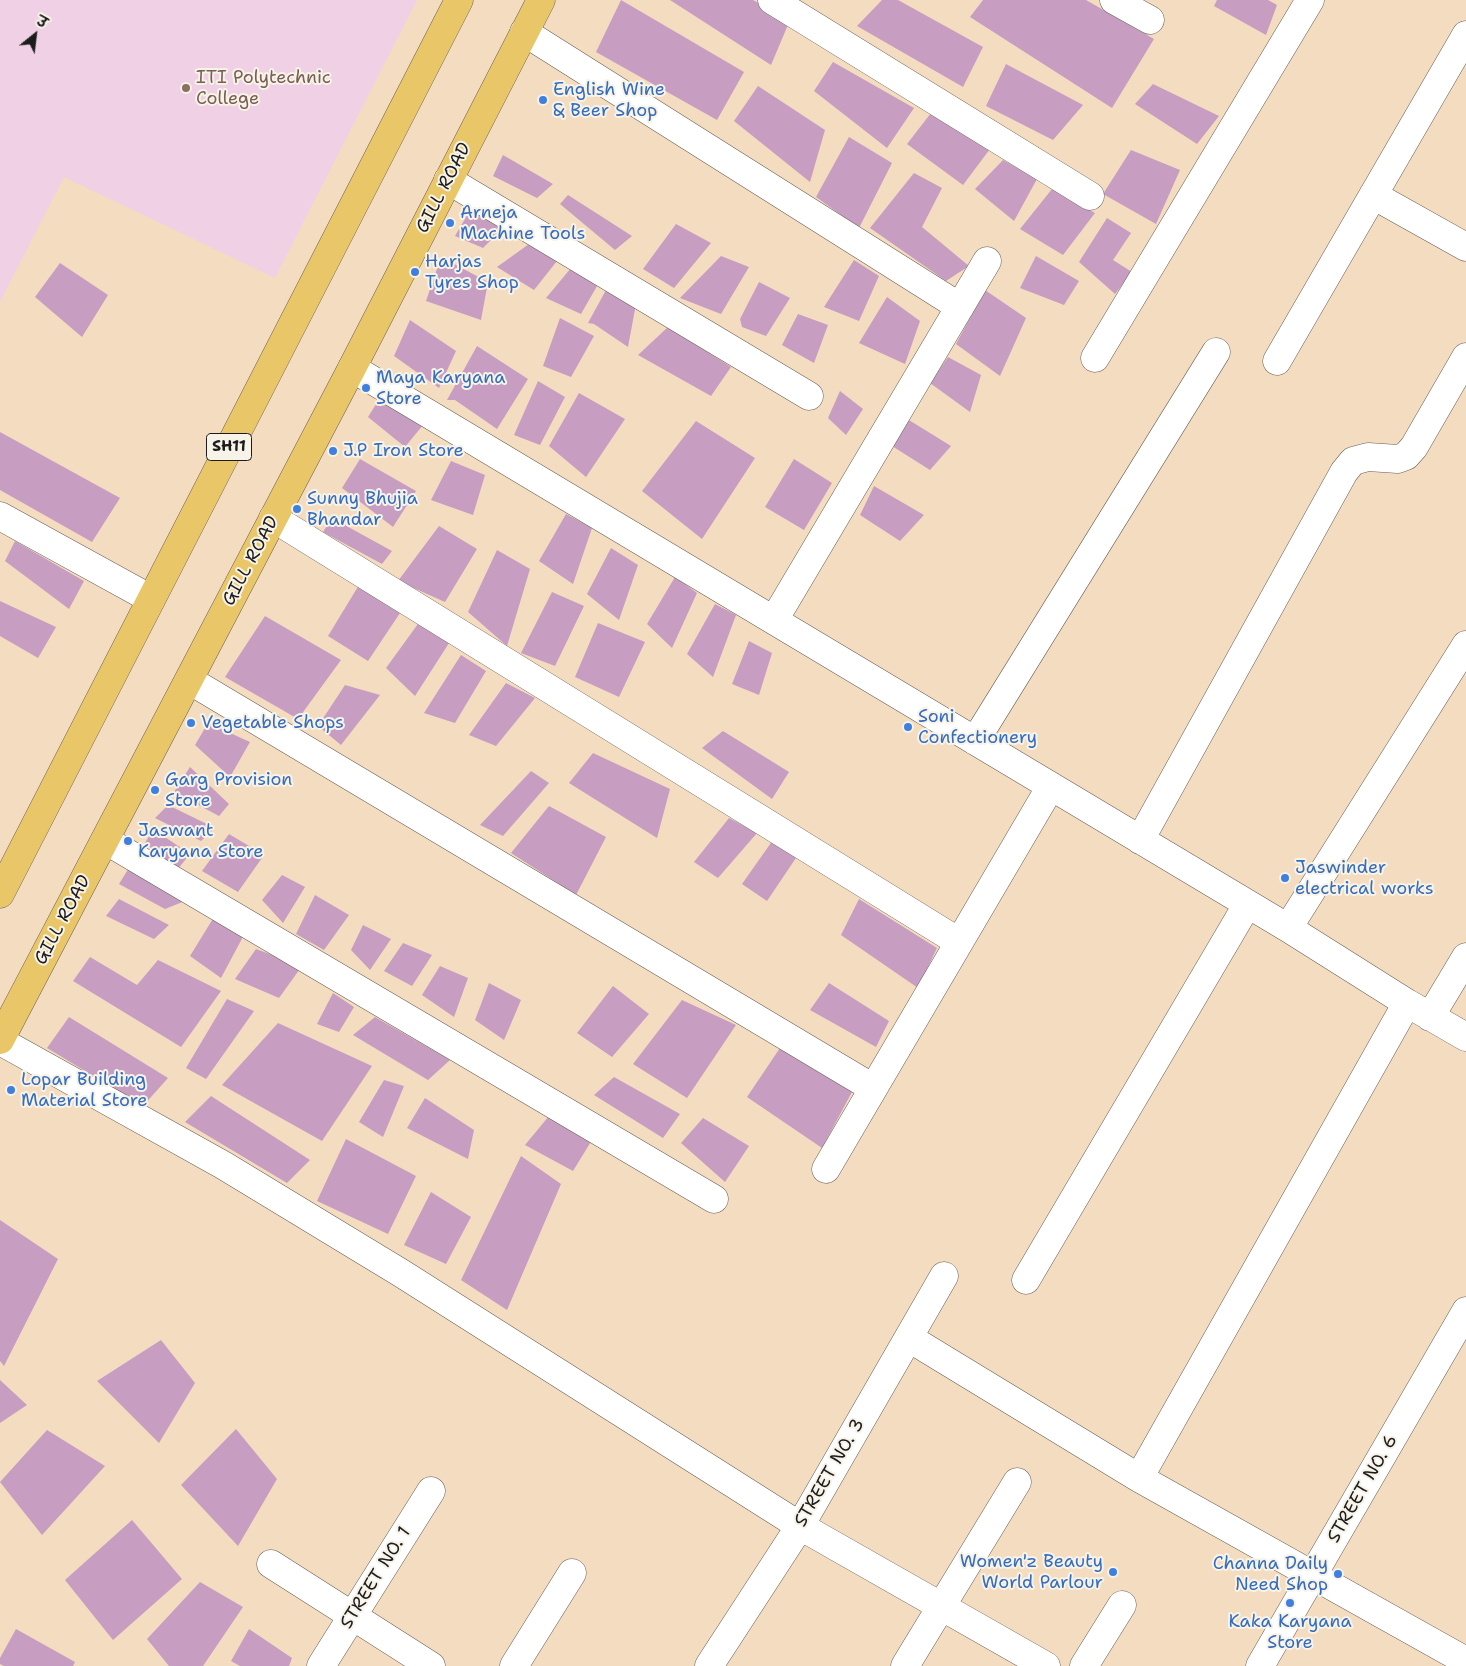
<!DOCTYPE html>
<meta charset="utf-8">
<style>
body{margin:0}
#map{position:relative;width:1466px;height:1666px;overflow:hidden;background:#f4dcc0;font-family:"Shantell Sans","Playpen Sans Deva",sans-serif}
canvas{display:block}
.north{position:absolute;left:10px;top:10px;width:50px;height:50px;-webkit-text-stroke:4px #f7f3e8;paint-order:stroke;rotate:29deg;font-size:14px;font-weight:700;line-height:20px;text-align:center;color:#1c1c1c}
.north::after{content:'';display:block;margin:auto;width:18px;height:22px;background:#1c1c1c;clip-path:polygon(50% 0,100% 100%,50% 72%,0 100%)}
</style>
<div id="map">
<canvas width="1466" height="1666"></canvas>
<div class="north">उ</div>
</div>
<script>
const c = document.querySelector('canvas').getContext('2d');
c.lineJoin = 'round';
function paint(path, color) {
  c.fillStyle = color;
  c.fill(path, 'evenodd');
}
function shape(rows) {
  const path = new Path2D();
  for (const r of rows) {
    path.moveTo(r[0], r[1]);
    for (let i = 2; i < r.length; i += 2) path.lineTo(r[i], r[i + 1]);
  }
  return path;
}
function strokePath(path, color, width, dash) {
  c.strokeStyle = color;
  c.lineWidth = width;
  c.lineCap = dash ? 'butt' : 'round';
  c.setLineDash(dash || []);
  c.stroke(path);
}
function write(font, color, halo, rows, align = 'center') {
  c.font = font + ' "Shantell Sans",sans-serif';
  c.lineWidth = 4;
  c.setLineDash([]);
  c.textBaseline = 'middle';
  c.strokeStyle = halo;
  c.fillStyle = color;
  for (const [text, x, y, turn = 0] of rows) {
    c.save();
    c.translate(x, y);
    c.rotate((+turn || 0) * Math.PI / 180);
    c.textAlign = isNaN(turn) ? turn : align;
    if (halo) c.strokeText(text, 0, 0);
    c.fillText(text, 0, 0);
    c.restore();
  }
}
paint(shape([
 [0,0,417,0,275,278,64,177,0,302]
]), '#f0d0e4');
paint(shape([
 [621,0,744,72,717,120,596,52],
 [670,0,753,0,790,20,771,65],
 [882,0,898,0,983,47,963,87,857,26],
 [983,0,1086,0,1154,39,1112,108,970,17],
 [1217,0,1268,0,1277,5,1266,35,1214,6],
 [833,62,914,108,887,148,814,91],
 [1006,64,1083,105,1053,140,986,106],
 [1153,84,1219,116,1197,144,1135,104],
 [758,86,825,130,810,182,734,121],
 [931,113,990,149,963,185,907,144],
 [849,137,892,163,859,228,816,197],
 [1131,150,1180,170,1156,224,1103,194],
 [503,155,553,184,537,198,493,176],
 [1003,160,1037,179,1014,221,975,189],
 [914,173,942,188,922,227,969,266,946,281,870,228],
 [1052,189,1095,213,1063,255,1020,229],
 [568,195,632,236,615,250,560,204],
 [473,205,507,224,483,248,455,236],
 [1107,218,1131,233,1113,260,1132,272,1115,294,1079,262],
 [676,224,711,243,674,288,643,269],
 [529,244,557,261,534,290,497,267],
 [721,256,749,267,721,314,680,298],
 [1036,256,1079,281,1064,305,1020,288],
 [441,257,488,282,481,320,426,301],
 [854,260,879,276,859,321,824,307],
 [60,263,108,295,82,337,35,297],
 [571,268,597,286,581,314,546,298],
 [759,282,790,298,766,336,742,327,740,319],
 [606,290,636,304,628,347,594,324,588,323],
 [985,290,1026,318,1000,376,956,344],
 [887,297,920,321,905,364,859,343],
 [798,314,828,325,814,363,782,345],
 [560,318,594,336,571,377,543,366],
 [410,320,456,351,439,388,394,356],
 [668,327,731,367,711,396,638,355],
 [477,346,528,379,497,429,455,400,447,400],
 [948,357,981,375,970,412,930,383],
 [538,381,565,397,540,445,514,435],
 [840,391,863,409,846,435,828,418],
 [579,393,625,419,586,477,549,446],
 [380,398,423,425,405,447,368,417],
 [904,417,951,446,930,470,892,446],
 [696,421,755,458,702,539,642,491],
 [0,432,120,498,92,542,0,490],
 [360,459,416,491,393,527,342,488],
 [794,459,832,483,804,530,765,507],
 [451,461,485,475,473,515,431,500],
 [874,486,924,515,900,541,860,515],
 [566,514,592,528,573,584,539,561],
 [332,518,392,551,382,564,323,532],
 [439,526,477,549,445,602,398,581],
 [15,541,84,581,69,609,5,561],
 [611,548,638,565,619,620,587,594],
 [497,550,530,569,507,646,468,612],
 [675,577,697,593,672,648,647,624],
 [359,585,402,610,368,661,328,636],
 [552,592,584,606,555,666,521,653],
 [0,601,56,627,38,658,0,636],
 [715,604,736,615,713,677,687,654],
 [265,616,341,660,298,719,225,677],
 [423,617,451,640,415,696,386,668],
 [598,623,645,642,619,697,575,677],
 [749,641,772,653,759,695,732,684],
 [461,655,486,671,455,723,424,713],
 [506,683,535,698,496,746,469,735],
 [345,685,380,695,341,745,318,726],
 [208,723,250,742,230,777,195,745],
 [723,731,789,772,772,799,702,748],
 [593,753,670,789,657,838,569,783],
 [190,767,229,804,219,816,174,792],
 [531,771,549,783,503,836,480,825],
 [168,805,215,828,201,841,155,818],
 [549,806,606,837,576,895,511,853],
 [729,818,757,833,718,878,694,862],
 [153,829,190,854,177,870,145,843],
 [229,834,264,855,238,892,202,871],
 [773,840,800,852,767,901,742,884],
 [132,863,190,899,165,909,119,884],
 [282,875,305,887,283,923,262,900],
 [315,895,349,915,324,950,296,934],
 [119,899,169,925,154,939,106,916],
 [859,899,937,948,918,988,841,935],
 [214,917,245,933,221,978,190,956],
 [363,925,391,939,370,970,351,950],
 [403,943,432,955,412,986,384,971],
 [256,949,302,966,279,998,235,979],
 [90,957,137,985,158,960,221,991,181,1047,73,981],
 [440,966,468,978,454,1017,422,995],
 [489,983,521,1000,504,1040,475,1020],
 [829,983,889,1021,876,1047,810,1010],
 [613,986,649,1014,612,1057,577,1033],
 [333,993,354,1007,339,1032,317,1024],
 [227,999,254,1011,206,1079,186,1068],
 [682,1000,736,1025,687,1098,633,1064],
 [69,1017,168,1078,143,1106,47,1048],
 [375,1017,450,1060,428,1080,353,1035],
 [278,1023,372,1066,322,1141,222,1085],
 [780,1048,852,1092,822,1148,747,1097],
 [614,1077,680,1114,663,1138,594,1095],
 [384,1080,404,1086,383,1137,359,1122],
 [211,1096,310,1160,287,1183,185,1122],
 [425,1098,474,1130,468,1159,407,1128],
 [549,1116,592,1140,573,1171,525,1145],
 [703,1118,749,1146,725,1182,681,1143],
 [346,1139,416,1176,388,1234,317,1201],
 [521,1156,561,1184,507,1310,461,1280],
 [431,1192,471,1217,446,1264,404,1245],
 [0,1220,58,1259,4,1366,0,1361],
 [161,1340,195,1383,159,1443,97,1381],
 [0,1380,27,1405,0,1423],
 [236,1429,277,1479,238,1546,181,1485],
 [47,1430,105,1466,42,1535,0,1482],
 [132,1520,182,1579,113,1640,65,1580],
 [200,1582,243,1607,203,1666,169,1666,147,1639],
 [16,1629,75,1662,73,1666,4,1666,0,1664,0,1658],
 [249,1629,292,1658,289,1666,240,1666,231,1661]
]), '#c79dc2');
const minor = shape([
 [772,0,1090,196],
 [1114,0,1150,20],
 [524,32,960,307],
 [448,180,809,396],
 [1373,195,1466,247],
 [1095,358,1310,0],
 [1277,361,1466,35],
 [352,368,1288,928,1466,645],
 [0,516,151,599],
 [273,518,959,942],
 [774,620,987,261],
 [189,680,873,1088],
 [975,741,1216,352],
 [105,840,714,1199],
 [1140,840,1344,472,1353,461,1368,457,1398,459,1406,456,1414,447,1466,357],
 [1288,928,1407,1003,1466,1037],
 [1430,1017,1466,957],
 [0,1041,223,1165,401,1273,800,1526,1046,1666],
 [826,1169,1051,786],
 [1026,1280,1247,905],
 [909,1338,1139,1478,1466,1661],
 [1139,1478,1407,1003],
 [271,1564,431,1666],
 [321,1666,431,1491],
 [514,1666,572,1573],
 [709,1666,800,1526,944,1276],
 [905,1666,1017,1482],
 [1084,1666,1122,1605],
 [1260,1666,1466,1311]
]);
const major = shape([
 [0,894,459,0],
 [0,1040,352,368,541,0]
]);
strokePath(minor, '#685f55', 29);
strokePath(major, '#685f55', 29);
strokePath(minor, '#fff', 28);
strokePath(major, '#e9c769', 28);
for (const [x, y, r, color] of [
 [186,88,5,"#8d6e63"],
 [543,100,5,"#3f7fe0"],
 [450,223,5,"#3f7fe0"],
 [415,272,5,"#3f7fe0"],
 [366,388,5,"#3f7fe0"],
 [333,451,5,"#3f7fe0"],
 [297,509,5,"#3f7fe0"],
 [191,723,5,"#3f7fe0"],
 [908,727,5,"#3f7fe0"],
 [155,790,5,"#3f7fe0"],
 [128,841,5,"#3f7fe0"],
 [1285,878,5,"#3f7fe0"],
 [11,1090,5,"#3f7fe0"],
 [1113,1572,5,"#3f7fe0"],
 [1338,1574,5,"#3f7fe0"],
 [1290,1603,5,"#3f7fe0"]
]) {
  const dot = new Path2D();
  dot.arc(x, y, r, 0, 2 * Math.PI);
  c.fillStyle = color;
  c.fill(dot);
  strokePath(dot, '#f7f3e8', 2);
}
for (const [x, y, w] of [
 [229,447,45]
]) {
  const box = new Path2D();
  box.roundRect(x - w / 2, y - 13.5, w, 27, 4);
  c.fillStyle = '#f7f3e8';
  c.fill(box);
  strokePath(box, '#1c1c1c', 1);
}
write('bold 16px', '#1c1c1c', null, [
 ["SH11",229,447]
]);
write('18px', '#785e54', '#f7f3e8', [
 ["ITI Polytechnic",196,78],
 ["College",196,99]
], 'left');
write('18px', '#366cbe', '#f7f3e8', [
 ["English Wine",553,90],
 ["& Beer Shop",553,111],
 ["Arneja",460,213],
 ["Machine Tools",460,234],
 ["Harjas",425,262],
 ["Tyres Shop",425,283],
 ["Maya Karyana",376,378],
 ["Store",376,399],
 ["J.P Iron Store",343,451],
 ["Sunny Bhujia",307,499],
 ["Bhandar",307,520],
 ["Soni",918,717],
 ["Confectionery",918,738],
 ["Vegetable Shops",201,723],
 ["Garg Provision",165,780],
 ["Store",165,801],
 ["Jaswant",138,831],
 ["Karyana Store",138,852],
 ["Jaswinder",1295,868],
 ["electrical works",1295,889],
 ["Lopar Building",21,1080],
 ["Material Store",21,1101],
 ["Women'z Beauty",1103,1562,"right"],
 ["World Parlour",1103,1583,"right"],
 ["Channa Daily",1328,1564,"right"],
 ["Need Shop",1328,1585,"right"],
 ["Kaka Karyana",1290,1622,"center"],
 ["Store",1290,1643,"center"]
], 'left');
write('18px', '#1c1c1c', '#f7f3e8', [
 ["GILL ROAD",444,188,-63],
 ["GILL ROAD",251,561,-62],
 ["GILL ROAD",63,920,-62],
 ["STREET NO. 3",830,1473,-60],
 ["STREET NO. 6",1363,1489,-60],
 ["STREET NO. 1",376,1578,-58]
]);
</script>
